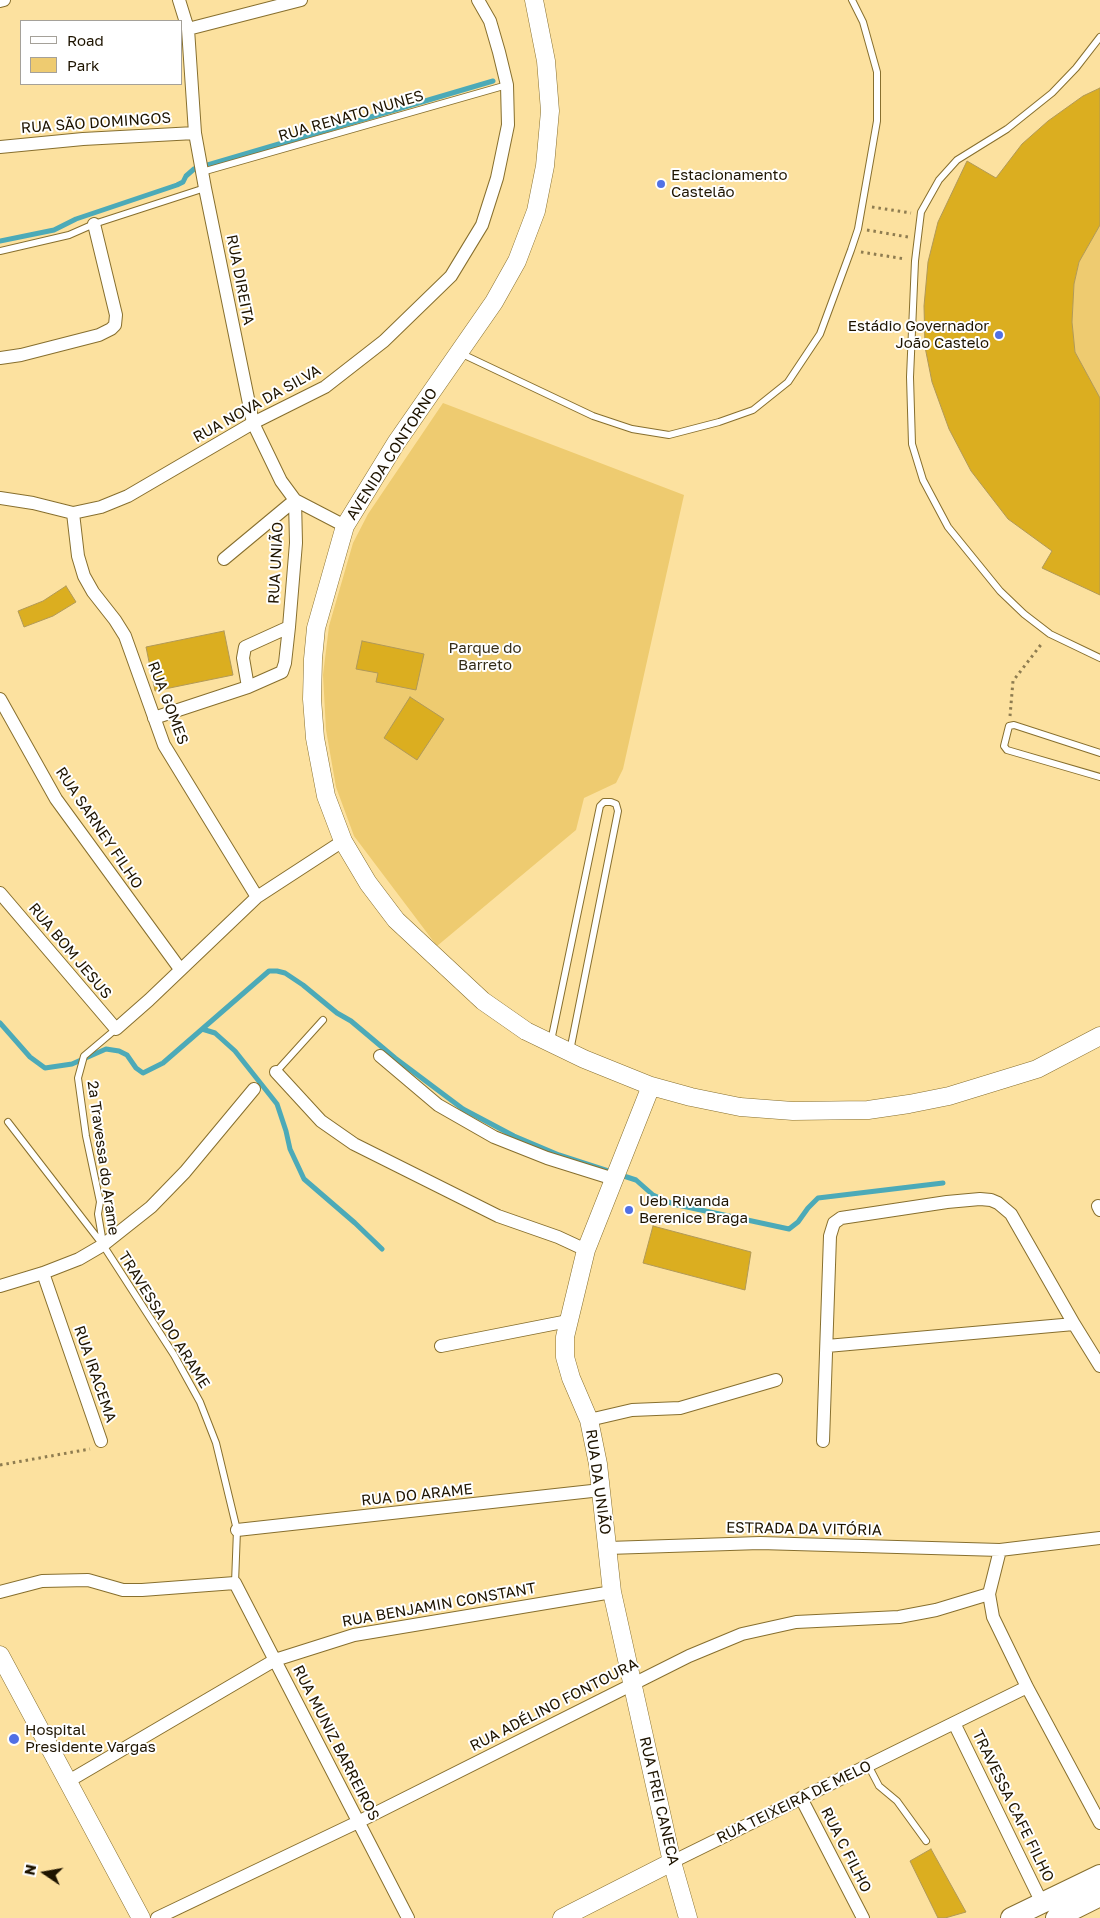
<!DOCTYPE html>
<meta charset="utf-8">
<style>
body{margin:0}
#map{position:relative;width:1100px;height:1918px;overflow:hidden;background:#fce19f;font-family:"Golos Text",sans-serif}
canvas{display:block}
.legend{position:absolute;left:20px;top:20px;width:162px;height:65px;box-sizing:border-box;background:#fff;border:1px solid #a5a199;margin:0;padding:6px 9px;list-style:none;font-size:15px;color:#1e1400}
.legend li{display:flex;align-items:center;gap:10px;height:25px}
.legend b{width:25px;border:1px solid #a5a199}
.north{position:absolute;left:20px;top:1848px;width:50px;height:50px;-webkit-text-stroke:4px #fff;paint-order:stroke;rotate:282deg;font-size:14px;font-weight:700;line-height:20px;text-align:center;color:#1e1400}
.north::after{content:'';display:block;margin:auto;width:18px;height:22px;background:#1e1400;clip-path:polygon(50% 0,100% 100%,50% 72%,0 100%)}
</style>
<div id="map">
<canvas width="1100" height="1918"></canvas>
<ul class="legend">
<li><b style="height:6px;background:#fff"></b>Road</li>
<li><b style="height:14px;background:#eecb70"></b>Park</li>
</ul>
<div class="north">N</div>
</div>
<script>
const c = document.querySelector('canvas').getContext('2d');
c.lineJoin = 'round';
function paint(path, color) {
  c.fillStyle = color;
  c.fill(path, 'evenodd');
}
function shape(rows) {
  const path = new Path2D();
  for (const r of rows) {
    path.moveTo(r[0], r[1]);
    for (let i = 2; i < r.length; i += 2) path.lineTo(r[i], r[i + 1]);
  }
  return path;
}
function strokePath(path, color, width, dash) {
  c.strokeStyle = color;
  c.lineWidth = width;
  c.lineCap = dash ? 'butt' : 'round';
  c.setLineDash(dash || []);
  c.stroke(path);
}
function write(font, color, halo, rows, align = 'center') {
  c.font = font + ' "Golos Text",sans-serif';
  c.lineWidth = 4;
  c.setLineDash([]);
  c.textBaseline = 'middle';
  c.strokeStyle = halo;
  c.fillStyle = color;
  for (const [text, x, y, turn = 0] of rows) {
    c.save();
    c.translate(x, y);
    c.rotate((+turn || 0) * Math.PI / 180);
    c.textAlign = isNaN(turn) ? turn : align;
    if (halo) c.strokeText(text, 0, 0);
    c.fillText(text, 0, 0);
    c.restore();
  }
}
paint(shape([
 [1100,225,1100,398,1075,352,1072,322,1074,284,1079,262],
 [443,403,684,495,623,769,616,783,584,798,576,830,437,946,354,836,336,787,326,730,323,675,329,626,353,543,368,514]
]), '#eecb70');
strokePath(shape([
 [0,241,54,230,76,219,177,185,183,182,186,176,194,169,493,81],
 [0,1023,30,1057,45,1068,72,1064,106,1049,119,1051,127,1055,136,1068,143,1073,163,1063,269,971,277,971,285,973,303,985,337,1013,351,1021,395,1058,463,1109,514,1136,559,1155,636,1180,653,1195,673,1204,789,1229,798,1222,808,1208,818,1198,943,1183],
 [202,1029,215,1033,235,1051,277,1104,286,1131,290,1149,304,1179,355,1223,382,1249]
]), '#4caab8', 5);
const building = shape([
 [1100,88,1100,225,1079,262,1074,284,1072,322,1075,352,1100,398,1100,595,1042,568,1052,551,1008,519,971,471,949,429,932,382,925,347,924,306,928,262,938,222,967,161,996,178,1022,144,1048,121,1083,96,1100,88],
 [66,586,76,602,53,616,24,627,18,611,43,601,66,586],
 [224,631,233,675,155,691,146,647,224,631],
 [362,641,424,654,416,690,376,682,378,673,356,669,362,641],
 [410,697,444,719,417,760,384,738,410,697],
 [653,1226,751,1252,745,1290,643,1263,653,1226],
 [931,1849,966,1912,945,1918,938,1918,910,1861,931,1849]
]);
paint(building, '#dbae20');
strokePath(building, '#b19958', 1);
const lane = shape([
 [1100,37,1076,68,1052,93,1007,129,957,160,939,180,921,212,915,261,910,377,912,444,923,480,948,527,1000,591,1024,614,1050,634,1100,658],
 [202,172,507,85],
 [0,251,69,235,94,224,205,188],
 [460,353,593,416,632,429,669,435,719,422,753,410,788,382,820,334,851,250,858,229,877,121,877,72,863,22,852,0],
 [1100,753,1014,725,1009,726,1004,746,1007,750,1100,777],
 [551,1041,600,806,604,802,611,802,616,804,618,811,570,1051],
 [276,1072,323,1020],
 [8,1122,103,1245,174,1355,200,1402,216,1443,237,1530,235,1583],
 [103,1243,98,1214,100,1202,86,1136,78,1078,84,1056,116,1029],
 [868,1765,879,1786,897,1801,926,1841]
]);
const street = shape([
 [179,0,188,29,195,133,205,188,253,423,281,481,295,500,345,526],
 [0,1,4,0],
 [188,29,301,0],
 [0,147,83,139,195,133],
 [0,358,21,355,99,335,111,329,115,325,116,315,94,224],
 [0,498,33,503,73,513,101,507,128,496,253,423,325,387,384,341,451,276,482,225,497,178,508,125,507,85,499,52,490,21,478,0],
 [73,513,78,556,84,576,93,592,115,620,125,636,164,745,257,897],
 [224,559,295,500],
 [248,687,243,658,245,647,289,627],
 [0,699,56,799,180,969],
 [154,718,248,687,282,672,285,663,289,627,296,543,295,500],
 [0,893,116,1029,149,1000,257,897,343,841],
 [380,1056,438,1105,494,1137,547,1158,614,1179],
 [276,1072,321,1121,354,1144,498,1216,558,1237,586,1250],
 [1098,1206,1100,1210],
 [43,1273,101,1441],
 [0,1286,43,1273,79,1259,103,1245,151,1207,185,1172,254,1089],
 [441,1346,568,1321],
 [827,1346,1074,1324,1100,1366],
 [589,1420,632,1410,680,1408,776,1380],
 [823,1441,830,1236,834,1223,841,1218,947,1202,980,1199,991,1200,998,1203,1011,1214,1074,1324],
 [237,1530,601,1490],
 [608,1548,760,1543,1000,1550,1100,1538],
 [1000,1550,989,1594,993,1617,1027,1687,1100,1823],
 [0,1592,42,1581,88,1580,123,1590,142,1590,235,1583,408,1918],
 [954,1723,1042,1903],
 [67,1782,275,1660,354,1635,612,1592],
 [801,1798,863,1918],
 [672,1862,1027,1687],
 [157,1918,358,1822,689,1656,742,1634,796,1622,899,1617,936,1610,989,1594]
]);
const secondary = shape([
 [534,0,546,61,550,111,545,166,536,211,517,261,494,302,396,443,345,526,316,628,313,659,312,699,315,738,326,796,343,841,368,883,396,920,483,1001,526,1031,584,1059,651,1086,691,1097,740,1107,793,1111,868,1110,909,1104,949,1096,1037,1069,1100,1036],
 [651,1086,586,1250,565,1337,565,1357,571,1378,589,1420,598,1464,612,1592,672,1862,688,1918],
 [0,1655,141,1918],
 [562,1918,672,1862]
]);
const primary = shape([
 [1011,1918,1100,1875],
 [1056,1918,1100,1896]
]);
strokePath(lane, '#876f2e', 8);
strokePath(street, '#876f2e', 14);
strokePath(secondary, '#876f2e', 19);
strokePath(primary, '#876f2e', 22);
strokePath(shape([
 [872,207,911,213],
 [867,230,908,237],
 [861,252,905,259],
 [1010,716,1013,681,1043,642],
 [0,1465,90,1449]
]), '#8e7c50', 3, [2.5, 4]);
strokePath(lane, '#fff', 6);
strokePath(street, '#fff', 12);
strokePath(secondary, '#fff', 18);
strokePath(primary, '#fff', 20);
for (const [x, y, r, color] of [
 [661,184,5,"#5170e5"],
 [999,335,5,"#5170e5"],
 [629,1210,5,"#5170e5"],
 [14,1739,6,"#5170e5"]
]) {
  const dot = new Path2D();
  dot.arc(x, y, r, 0, 2 * Math.PI);
  c.fillStyle = color;
  c.fill(dot);
  strokePath(dot, '#fff', 2);
}
write('15px', '#1e1400', '#fff', [
 ["RUA RENATO NUNES",351,116,-16],
 ["RUA SÃO DOMINGOS",96,123,-4],
 ["RUA DIREITA",240,280,79],
 ["RUA NOVA DA SILVA",257,404,-29],
 ["AVENIDA CONTORNO",392,454,-57],
 ["RUA UNIÃO",276,563,-87],
 ["RUA GOMES",168,703,69],
 ["RUA SARNEY FILHO",99,828,56],
 ["RUA BOM JESUS",70,951,50],
 ["2ª Travessa do Arame",103,1158,82],
 ["TRAVESSA DO ARAME",164,1320,58],
 ["RUA IRACEMA",95,1374,71],
 ["RUA DA UNIÃO",598,1482,82],
 ["RUA DO ARAME",417,1495,-6],
 ["ESTRADA DA VITÓRIA",804,1529,1],
 ["RUA BENJAMIN CONSTANT",439,1605,-10],
 ["RUA ADÉLINO FONTOURA",554,1705,-27],
 ["RUA MUNIZ BARREIROS",336,1743,63],
 ["RUA FREI CANECA",659,1801,77],
 ["RUA TEIXEIRA DE MELO",794,1802,-26],
 ["TRAVESSA CAFE FILHO",1013,1806,64],
 ["RUA C FILHO",846,1850,63]
]);
write('15px', '#1e1400', '#fff', [
 ["Estacionamento",671,175],
 ["Castelão",671,192],
 ["Estádio Governador",989,326,"right"],
 ["João Castelo",989,343,"right"],
 ["Ueb Rivanda",639,1201],
 ["Berenice Braga",639,1218],
 ["Hospital",25,1730],
 ["Presidente Vargas",25,1747]
], 'left');
write('15px', '#342c17', '#fff', [
 ["Parque do",485,648],
 ["Barreto",485,665]
]);
</script>
